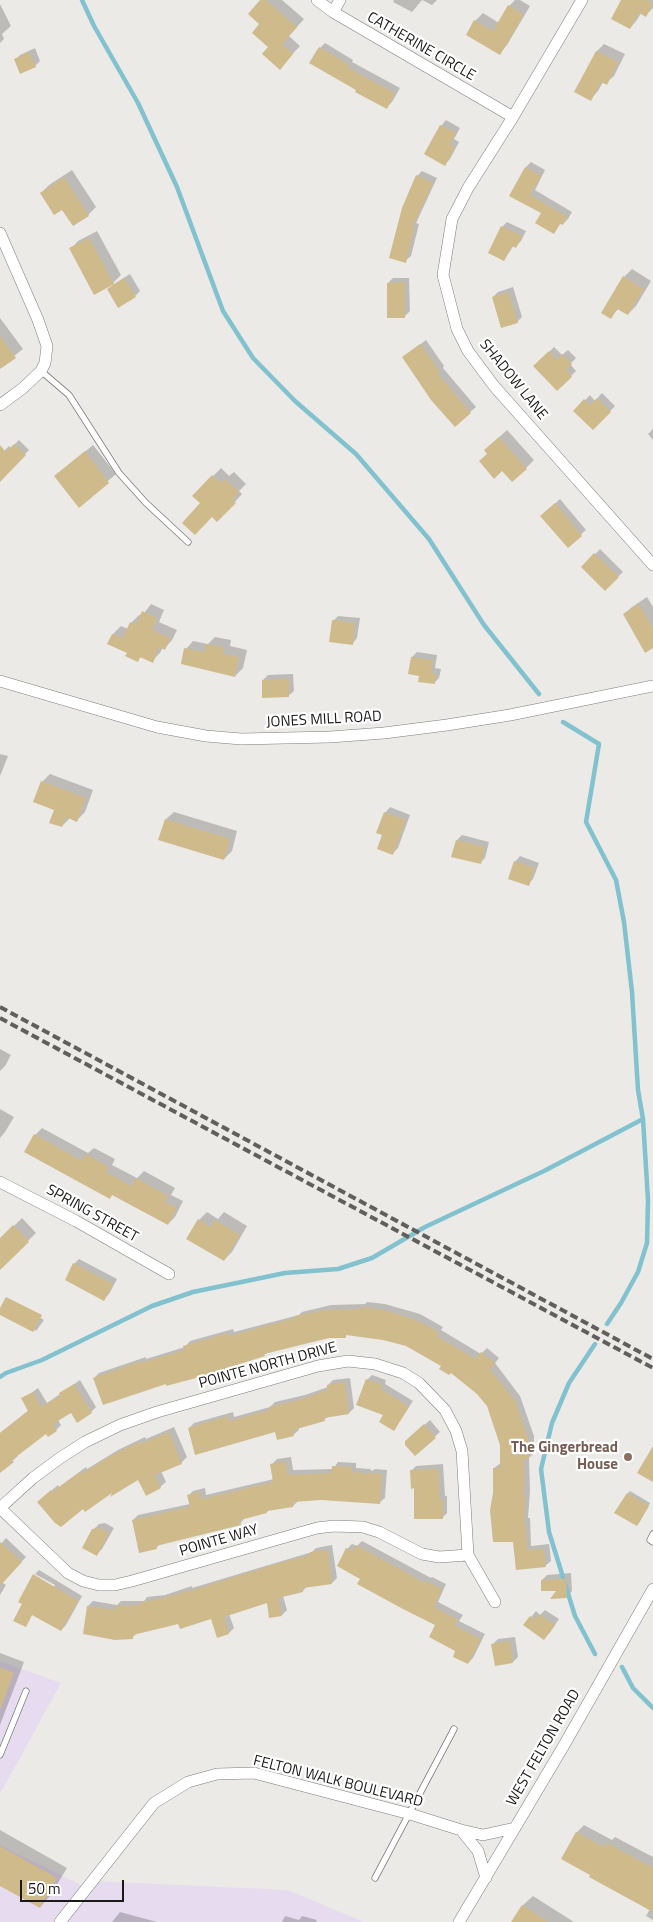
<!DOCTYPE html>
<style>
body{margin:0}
#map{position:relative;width:653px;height:1922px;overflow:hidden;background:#ebeae7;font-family:"Titillium Web",sans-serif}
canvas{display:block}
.scale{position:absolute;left:20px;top:1880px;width:104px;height:22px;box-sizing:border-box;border:2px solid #1b1a19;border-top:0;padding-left:6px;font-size:15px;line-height:18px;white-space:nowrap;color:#1b1a19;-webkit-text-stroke:4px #fff;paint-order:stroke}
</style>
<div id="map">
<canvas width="653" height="1922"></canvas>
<div class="scale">50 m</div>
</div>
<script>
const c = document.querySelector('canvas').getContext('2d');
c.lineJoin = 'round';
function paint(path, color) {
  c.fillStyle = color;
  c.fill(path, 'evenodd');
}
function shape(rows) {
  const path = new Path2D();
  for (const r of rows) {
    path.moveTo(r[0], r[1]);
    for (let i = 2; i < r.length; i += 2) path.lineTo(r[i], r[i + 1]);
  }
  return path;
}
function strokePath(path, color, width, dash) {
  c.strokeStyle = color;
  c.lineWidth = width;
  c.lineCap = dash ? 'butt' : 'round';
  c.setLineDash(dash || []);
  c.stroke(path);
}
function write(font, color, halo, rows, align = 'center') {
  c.font = font + ' "Titillium Web",sans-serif';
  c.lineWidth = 4.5;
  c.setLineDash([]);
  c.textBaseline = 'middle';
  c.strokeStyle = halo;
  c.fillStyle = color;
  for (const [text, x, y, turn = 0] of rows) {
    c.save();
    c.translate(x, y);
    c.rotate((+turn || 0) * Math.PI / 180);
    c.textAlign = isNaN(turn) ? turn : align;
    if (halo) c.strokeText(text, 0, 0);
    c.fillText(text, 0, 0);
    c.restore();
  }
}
paint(shape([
 [0,1661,61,1683,0,1794],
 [0,1845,87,1888,92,1881,288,1890,364,1922,0,1922]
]), '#e7dbef');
paint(shape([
 [262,0,282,0,304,19,289,36,300,46,287,60,270,47,261,24],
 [394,0,437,0,432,5,422,0,412,12,393,2],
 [515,0,520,0,530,6,507,45,500,53,475,21,483,13,499,23,509,6],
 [622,0,653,0,653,8,646,15,641,13,637,20,630,28],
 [0,4,11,26,2,34,4,39,0,43],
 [325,43,353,60,352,62,400,88,392,102,387,107,357,90,320,48],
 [604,44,625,54,614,76,606,83,603,82,598,91,591,99,597,51],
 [35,48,40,61,35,66,15,60,20,55],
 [446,120,460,128,454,139,459,142,450,159,445,164,426,154,441,126],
 [531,162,545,170,535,190,572,212,568,219,563,224,561,223,553,232,543,213,511,195,526,167],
 [72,170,96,207,88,215,73,225,62,208,41,193,49,185],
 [422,171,437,178,416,223,419,224,411,256,405,261,417,176],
 [507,222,526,231,521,241,516,246,514,245,504,260,502,227],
 [97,231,121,275,113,283,95,293,71,249,78,241],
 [632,269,651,281,636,306,628,314,619,308,611,317,624,277],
 [130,274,140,291,135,296,108,289,114,284],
 [393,278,409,278,410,311,405,316,388,283],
 [513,287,522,317,517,322,493,297,498,292],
 [0,318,23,349,0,367],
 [426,340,444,366,443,368,476,407,455,425,404,357],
 [554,347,562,355,568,350,576,358,570,364,576,371,557,390,535,366],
 [602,393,615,406,593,429,575,411,590,395,595,401],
 [653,429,653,440,648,434],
 [507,430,534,460,526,468,488,453,493,443],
 [19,440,29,450,0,480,0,455,9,446,11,448],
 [93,445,116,474,79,506,56,476],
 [221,468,229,476,234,472,246,484,239,491,242,494,225,513,202,503,194,496],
 [560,499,586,530,568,546,547,511],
 [600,549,623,572,605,589,583,567],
 [647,597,653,607,653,647,624,614,632,607],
 [151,604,164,610,159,622,177,630,172,640,165,648,163,647,160,653,152,661,142,656,137,661,129,652,109,644,113,634,121,626,128,629,131,623,139,615,142,616],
 [338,616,360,618,357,638,352,644,333,621],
 [215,637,231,640,230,646,247,650,243,668,235,676,186,649,193,641,208,644],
 [417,652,437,655,435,668,441,669,439,678,434,683,420,675,412,657],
 [293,674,294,691,288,696,263,680,268,675],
 [0,754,8,756,0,776],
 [50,774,93,790,85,812,77,820,70,818,62,826,55,809,42,782],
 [390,807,410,815,398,848,393,853,383,835,385,813],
 [174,812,237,831,232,851,224,859,166,819],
 [462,835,489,842,485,858,480,863,457,840],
 [520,856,539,863,533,879,528,884,515,862],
 [0,1049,11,1055,5,1066,0,1071],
 [0,1109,14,1117,5,1132,0,1138],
 [42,1128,88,1153,94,1148,115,1159,112,1165,137,1178,144,1171,175,1188,171,1195,183,1201,175,1217,168,1224,113,1194,110,1197,35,1135],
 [207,1212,218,1219,224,1212,247,1226,232,1252,224,1260,199,1220],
 [22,1218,36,1233,0,1268,0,1240],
 [79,1259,117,1279,109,1294,104,1299,74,1264],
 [9,1299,44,1320,36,1331,0,1314,0,1310],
 [367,1302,385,1304,420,1314,443,1327,441,1330,481,1354,487,1348,499,1358,495,1363,520,1396,534,1436,534,1453,529,1458,530,1491,528,1518,530,1518,531,1546,549,1544,551,1561,545,1566,514,1540,494,1493,494,1468,501,1463,501,1445,488,1406,478,1393,443,1365,406,1345,383,1339,347,1334,345,1337,329,1337,267,1353,264,1355,167,1382,94,1378,99,1373,146,1357,146,1359,185,1347,190,1341,233,1329,234,1332,299,1315,302,1312,331,1305,365,1304],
 [372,1375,386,1380,385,1384,413,1401,394,1429,367,1380],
 [350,1378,354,1408,349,1413,328,1416,324,1420,298,1427,299,1430,293,1435,276,1431,189,1428,194,1423,233,1412,234,1417,270,1407,275,1402,305,1395,328,1387,328,1385,333,1380],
 [80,1380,96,1407,91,1412,71,1411,58,1420,61,1425,56,1430,47,1432,17,1455,18,1456,0,1471,0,1433,29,1410,23,1399,38,1388,47,1403],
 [430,1420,440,1432,415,1454,412,1436],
 [174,1427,187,1457,181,1463,161,1471,166,1482,160,1487,139,1479,116,1488,83,1507,45,1496,58,1485,59,1487,86,1467,87,1469,118,1450,145,1437,146,1439],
 [291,1457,293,1470,333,1469,338,1462,356,1463,356,1468,370,1469,372,1471,375,1469,387,1470,385,1498,379,1503,321,1499,298,1501,293,1506,269,1510,267,1512,245,1517,240,1524,160,1544,156,1548,133,1520,138,1515,190,1504,188,1496,193,1491,205,1488,206,1495,274,1479,272,1464,277,1459],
 [443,1464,445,1496,447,1496,447,1513,442,1518,415,1487,411,1471,416,1466],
 [630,1491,650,1503,639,1523,628,1493],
 [105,1523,114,1528,102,1549,97,1554,93,1530,99,1524],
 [6,1538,26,1557,10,1574,0,1564,0,1545],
 [362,1541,431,1578,432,1577,446,1584,438,1602,463,1615,459,1621,485,1634,473,1658,468,1663,437,1625,362,1578,347,1549,352,1544,357,1546],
 [332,1545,337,1578,332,1583,307,1586,303,1591,283,1596,287,1610,282,1615,270,1616,268,1602,229,1614,234,1628,229,1633,212,1618,179,1623,137,1633,132,1638,84,1633,88,1606,93,1601,117,1605,121,1601,144,1601,147,1597,165,1595,192,1586,192,1588,312,1552,316,1548],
 [39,1570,82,1596,66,1625,61,1630,54,1587,55,1585,35,1574],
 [571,1573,572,1591,567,1597,542,1580,547,1575],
 [0,1581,6,1585,0,1595],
 [545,1610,559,1619,549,1634,525,1625,536,1611,540,1615],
 [515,1637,518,1657,513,1662,493,1644,498,1639],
 [0,1653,24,1662,0,1725],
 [584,1825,612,1840,615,1837,653,1857,653,1920,646,1916,650,1909,563,1858,577,1832],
 [0,1830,67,1868,50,1896,40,1907,0,1884],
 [533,1896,574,1922,512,1922,522,1906],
 [120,1912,157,1922,112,1922],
 [285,1916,299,1920,302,1916,317,1920,316,1922,282,1922]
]), '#0003');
strokePath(shape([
 [82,0,94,26,138,103,177,187,223,311,253,358,295,401,356,454,429,539,484,625,539,694],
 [563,722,599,744,586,822,616,880,624,922,632,992,638,1090,643,1119,648,1200,647,1243,638,1272,621,1303,607,1324],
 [595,1344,569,1383,552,1423,541,1469,549,1532,575,1616,595,1654],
 [0,1377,6,1373,42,1360,152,1306,193,1292,285,1273,338,1269,372,1258,425,1227,544,1171,643,1119],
 [622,1667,633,1688,653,1708]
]), '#82c1ce', 4.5);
paint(shape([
 [260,0,266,0,297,27,282,44,293,54,280,70,262,54,268,47,252,33,259,24,248,14],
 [621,0,647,0,653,4,646,17,639,13,630,29,611,19],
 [508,5,524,15,500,55,466,35,474,20,493,31],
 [319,47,349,65,348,68,395,93,387,109,355,92,356,90,309,63],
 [596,51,618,62,607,85,601,82,591,101,574,92],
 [29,52,36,67,20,74,14,59],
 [440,125,456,133,450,144,455,147,445,166,424,154],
 [525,167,541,176,530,195,567,217,563,225,560,224,554,234,535,223,541,213,509,196],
 [416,175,433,183,412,228,414,229,406,263,389,258,402,208],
 [64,177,89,216,73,226,62,210,54,215,40,193],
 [501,226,522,236,516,248,512,246,504,261,488,253],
 [89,238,114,284,94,295,69,248],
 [623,276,644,289,628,315,617,309,611,319,601,313],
 [124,278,136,297,118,308,107,289],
 [405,282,405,318,387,318,387,283],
 [508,292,518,323,501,328,492,297],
 [0,336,16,358,0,369],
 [420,344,440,372,438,374,471,413,455,427,431,400,402,357],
 [549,351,556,360,562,354,572,364,566,370,572,377,557,391,533,366],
 [597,398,611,412,593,430,573,411,584,399,590,405],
 [499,437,527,469,512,482,502,471,494,479,479,461,487,454,484,450],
 [14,444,26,455,0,482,0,445,6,452],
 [85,451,109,483,79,508,54,476],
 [212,475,221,483,225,479,239,492,232,500,236,503,217,522,212,517,195,535,182,523,200,503,192,496],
 [555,503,582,536,568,548,540,516],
 [594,553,619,577,605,591,581,567],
 [639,604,653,628,653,648,645,653,623,614],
 [142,611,157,618,152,630,170,638,165,650,159,647,153,663,140,657,138,662,125,656,127,653,107,644,112,634,123,638,130,622,136,625],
 [332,620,355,623,353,645,329,642],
 [206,644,224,647,223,654,239,657,235,677,181,664,184,648,204,652],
 [411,657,433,660,431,673,436,674,435,684,418,682,419,676,408,674],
 [289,679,289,697,262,698,262,680],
 [41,781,86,798,77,822,66,817,62,827,49,823,54,810,33,802],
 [384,812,406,820,393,855,377,849,382,835,376,833],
 [165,819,230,839,224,860,158,840],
 [456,840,485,847,481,864,451,857],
 [514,861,535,868,529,886,508,879],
 [34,1134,82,1161,85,1154,109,1167,106,1172,131,1186,136,1178,168,1196,165,1202,177,1208,168,1225,112,1195,110,1199,24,1152],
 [198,1219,211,1227,215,1220,240,1235,224,1261,186,1239],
 [13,1225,29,1242,0,1270,0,1238],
 [73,1263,113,1284,104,1301,65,1280],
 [6,1297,42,1315,33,1332,0,1315,0,1308],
 [361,1307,380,1309,414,1319,439,1332,437,1336,475,1359,481,1352,495,1363,490,1369,516,1402,529,1442,529,1459,524,1459,524,1495,526,1496,524,1523,526,1523,527,1550,544,1549,546,1567,516,1570,513,1542,493,1542,490,1510,493,1493,493,1468,500,1468,500,1445,487,1406,477,1394,451,1373,449,1375,439,1369,441,1366,406,1346,383,1340,346,1335,346,1338,329,1338,264,1354,265,1356,237,1365,238,1367,166,1386,166,1384,103,1405,93,1378,141,1361,141,1363,184,1350,183,1346,228,1333,229,1336,295,1318,295,1316,325,1310,361,1309],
 [366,1379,382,1385,381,1389,409,1407,394,1431,379,1422,383,1415,356,1405],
 [345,1382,349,1414,324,1418,325,1421,293,1430,294,1436,277,1440,275,1432,195,1455,188,1428,228,1416,229,1421,270,1410,269,1407,299,1400,327,1390,327,1385],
 [74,1384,92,1413,77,1423,71,1413,53,1424,57,1431,48,1437,46,1434,12,1460,14,1462,0,1473,0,1433,28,1411,21,1398,33,1392,41,1407,60,1396,59,1393],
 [424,1424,436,1438,415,1456,405,1445,405,1441],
 [169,1432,182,1464,155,1475,161,1488,146,1496,138,1480,110,1497,112,1493,85,1512,83,1509,61,1527,55,1523,37,1502,51,1490,52,1492,80,1472,81,1474,110,1456,139,1442,140,1444],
 [653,1446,653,1482,637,1473],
 [286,1461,288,1475,331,1473,332,1466,352,1467,351,1472,364,1473,367,1475,369,1473,382,1474,380,1504,321,1500,293,1502,293,1507,267,1511,267,1513,240,1520,241,1525,156,1546,157,1549,139,1553,132,1520,190,1507,187,1495,200,1492,202,1499,273,1482,270,1464],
 [438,1469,440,1500,443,1500,443,1519,414,1519,414,1488,411,1489,410,1470],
 [627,1493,649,1506,637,1526,614,1513],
 [99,1528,109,1533,97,1556,82,1548,92,1529],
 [0,1542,22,1562,0,1586],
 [356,1545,425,1583,426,1581,442,1589,434,1607,458,1620,455,1626,481,1639,468,1664,453,1657,455,1651,429,1637,435,1625,403,1609,357,1584,360,1579,337,1566,346,1548,353,1551],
 [328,1550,332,1584,303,1588,303,1592,278,1598,282,1616,269,1618,267,1603,224,1617,229,1634,217,1638,211,1619,180,1629,178,1624,133,1635,133,1639,115,1640,83,1634,87,1606,115,1610,115,1606,141,1605,141,1602,159,1599,187,1591,187,1592,279,1563,310,1555,310,1552],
 [33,1574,78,1601,61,1631,32,1615,26,1627,13,1621,22,1604,18,1602],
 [566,1576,567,1598,550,1599,556,1591,541,1591,541,1580,565,1579],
 [539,1614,555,1625,544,1640,523,1625,530,1616,535,1619],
 [510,1641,513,1663,495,1666,491,1644],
 [0,1667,14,1673,1,1708,0,1708],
 [576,1832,604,1847,607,1843,653,1868,653,1912,589,1877,590,1875,561,1859],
 [0,1846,57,1878,40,1908,0,1886],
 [522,1905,548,1922,511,1922]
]), '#cfba8b');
const lane = shape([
 [41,371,69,395,119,473,146,503,188,542],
 [653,1534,650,1540,653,1542],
 [0,1755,26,1691],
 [375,1878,454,1729]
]);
const street = shape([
 [317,0,333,12,513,117],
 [582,0,513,117,468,188,452,219,443,275,457,329,468,351,494,386,653,565],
 [333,12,340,0],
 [0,233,38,320,47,346,45,363,41,371,23,388,0,405],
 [0,681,157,727,206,736,241,739,330,737,384,733,447,725,510,715,653,686],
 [0,1182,76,1221,169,1274],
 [0,1508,33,1478,60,1458,85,1442,120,1425,157,1412,318,1366,348,1361,375,1364,403,1373,419,1383,445,1410,456,1431,462,1451,468,1555,495,1602],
 [0,1508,68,1573,83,1581,99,1585,115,1585,132,1581,317,1528,334,1526,363,1527,379,1532,422,1554,439,1557,468,1555],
 [486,1878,478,1851,461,1830,483,1835,515,1828],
 [60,1922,154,1803,188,1782,217,1774,254,1773,410,1814,461,1830],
 [459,1922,563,1747,653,1589]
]);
strokePath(lane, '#7d7c79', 7);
strokePath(street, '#7d7c79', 12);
strokePath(lane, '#fff', 5.5);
strokePath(street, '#fff', 11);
strokePath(shape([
 [0,1007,653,1359],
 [0,1018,653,1368]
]), '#605f5d', 4, [8, 4]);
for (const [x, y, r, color] of [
 [628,1457,5,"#8d6e63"]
]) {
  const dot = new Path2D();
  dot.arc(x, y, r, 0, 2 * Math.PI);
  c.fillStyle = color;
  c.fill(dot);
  strokePath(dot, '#fff', 2);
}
write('15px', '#1b1a19', '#fff', [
 ["CATHERINE CIRCLE",421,47,30],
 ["SHADOW LANE",513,380,51],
 ["JONES MILL ROAD",324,720,-3],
 ["SPRING STREET",92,1214,29],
 ["POINTE NORTH DRIVE",268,1366,-15],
 ["POINTE WAY",219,1541,-16],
 ["WEST FELTON ROAD",544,1748,-60],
 ["FELTON WALK BOULEVARD",338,1782,14]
]);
write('bold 15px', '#785e54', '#fff', [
 ["The Gingerbread",618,1448],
 ["House",618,1465]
], 'right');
</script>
